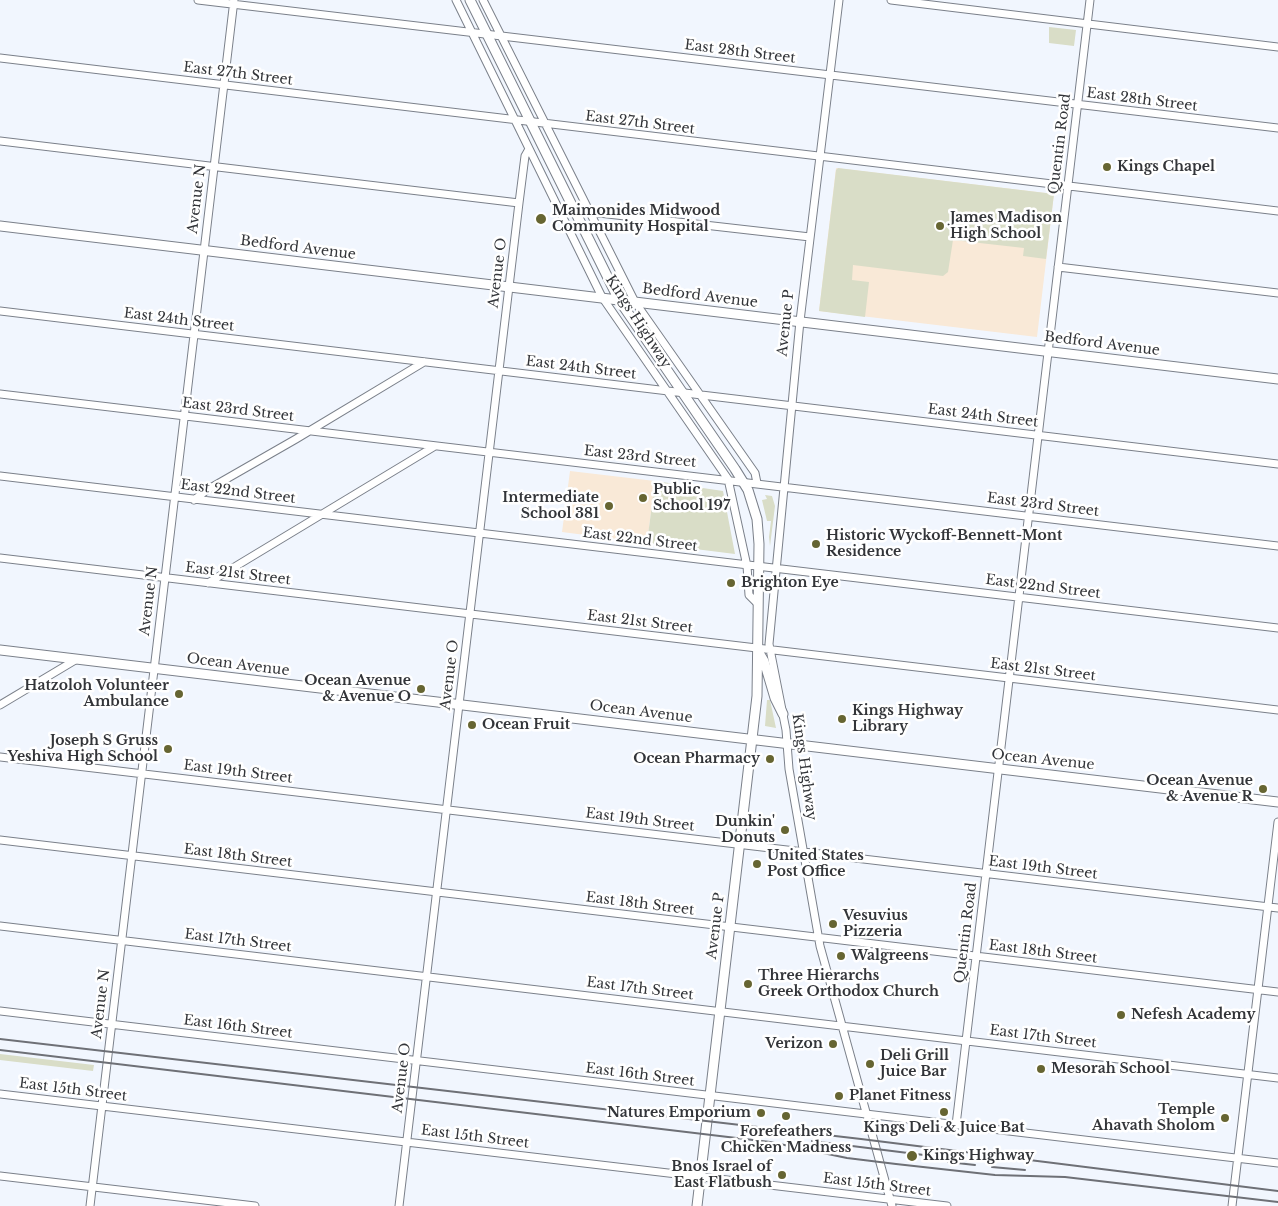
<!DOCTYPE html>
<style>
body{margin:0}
canvas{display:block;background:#f1f6fe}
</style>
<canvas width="1278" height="1206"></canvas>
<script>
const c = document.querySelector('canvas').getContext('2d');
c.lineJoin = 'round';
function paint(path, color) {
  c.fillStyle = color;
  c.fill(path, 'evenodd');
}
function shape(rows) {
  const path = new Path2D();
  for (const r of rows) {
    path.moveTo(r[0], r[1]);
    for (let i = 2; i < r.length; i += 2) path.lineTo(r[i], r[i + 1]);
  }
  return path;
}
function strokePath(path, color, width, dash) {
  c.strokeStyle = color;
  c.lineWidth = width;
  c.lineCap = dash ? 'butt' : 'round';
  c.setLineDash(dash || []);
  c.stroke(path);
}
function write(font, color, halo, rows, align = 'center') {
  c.font = font + ' "Libre Baskerville",serif';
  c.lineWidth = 5;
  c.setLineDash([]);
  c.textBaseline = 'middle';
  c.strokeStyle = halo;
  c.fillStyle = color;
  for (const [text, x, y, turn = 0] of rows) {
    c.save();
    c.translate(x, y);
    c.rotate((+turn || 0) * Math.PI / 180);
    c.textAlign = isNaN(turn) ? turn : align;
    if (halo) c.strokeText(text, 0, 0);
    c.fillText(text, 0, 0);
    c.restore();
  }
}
paint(shape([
 [836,168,1054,194,1037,337,819,311],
 [570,471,655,481,647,543,562,532]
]), '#f9e9d7');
paint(shape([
 [1049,27,1076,30,1074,46,1049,43],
 [838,168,1054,194,1046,259,1023,256,1024,248,953,240,948,272,943,276,853,265,852,280,869,282,865,317,819,311,836,170],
 [655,481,723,491,735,554,647,543],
 [765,495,772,496,775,506,770,546,769,537,771,521,767,521,762,500,767,499],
 [767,700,770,700,776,728,765,726],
 [0,1054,94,1065,93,1071,0,1060]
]), '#d9ddc7');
const minor = shape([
 [198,0,1278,128],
 [456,0,602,297,728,479,747,566,749,595,758,604],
 [483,0,635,302,755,473,757,483],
 [839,0,800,321,769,644,786,730,789,769,820,946,892,1206],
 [891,0,1278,47],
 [0,58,1278,211],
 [0,141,519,203],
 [560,211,590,212,810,237],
 [1058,267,1278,293],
 [0,311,1278,464],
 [0,394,1278,546],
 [0,476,1278,628],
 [194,500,207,490,296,439,424,362],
 [0,558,1278,710],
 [208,583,435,446],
 [0,705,77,659],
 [0,757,1278,908],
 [0,840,1278,992],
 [0,926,1278,1078],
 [0,1011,1278,1163],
 [0,1094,947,1206],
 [956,1125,1090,0],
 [0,1176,255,1206],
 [90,1206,234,0],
 [399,1206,519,203,525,156,529,149],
 [1232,1206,1278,822]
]);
const major = shape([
 [470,0,619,300,735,469,748,490,757,519,759,544,757,696,697,1206],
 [0,226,1278,379],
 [0,650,1278,802],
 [758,651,764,661,775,698,783,714]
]);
strokePath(minor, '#7b808a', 9);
strokePath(major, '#7b808a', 11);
strokePath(minor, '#fff', 7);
strokePath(major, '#fff', 9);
strokePath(shape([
 [0,1039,861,1139,1278,1191],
 [0,1050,770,1142,847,1158,896,1164,995,1175,1065,1177,1278,1202],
 [812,1141,956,1159],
 [948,1162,975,1165],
 [992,1167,1025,1170]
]), '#6e7076', 2);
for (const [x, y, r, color] of [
 [1107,167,5,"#666532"],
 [541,219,6,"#666532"],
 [940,226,5,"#666532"],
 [643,498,5,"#666532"],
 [609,506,5,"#666532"],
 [816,544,5,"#666532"],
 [731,583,5,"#666532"],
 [421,689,5,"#666532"],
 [179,694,5,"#666532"],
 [842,719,5,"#666532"],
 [472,725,5,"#666532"],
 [168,749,5,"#666532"],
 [770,759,5,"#666532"],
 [1263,789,5,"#666532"],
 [785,830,5,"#666532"],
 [757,864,5,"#666532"],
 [833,924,5,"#666532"],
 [841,956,5,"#666532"],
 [748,984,5,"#666532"],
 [1121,1015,5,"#666532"],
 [833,1044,5,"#666532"],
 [870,1064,5,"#666532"],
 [1041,1069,5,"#666532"],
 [839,1096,5,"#666532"],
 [944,1112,5,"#666532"],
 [761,1113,5,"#666532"],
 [786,1116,5,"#666532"],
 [1225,1118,5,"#666532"],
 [912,1156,6,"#666532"],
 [782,1175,5,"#666532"]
]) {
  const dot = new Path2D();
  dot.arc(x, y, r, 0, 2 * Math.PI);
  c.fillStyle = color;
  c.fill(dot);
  strokePath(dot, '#fff', 2);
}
write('14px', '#333539', '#fff', [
 ["East 28th Street",740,52,7],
 ["East 27th Street",238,74,7],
 ["East 28th Street",1142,100,7],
 ["East 27th Street",640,123,7],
 ["Quentin Road",1060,144,-83],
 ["Avenue N",197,199,-83],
 ["Bedford Avenue",298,248,7],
 ["Avenue O",498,273,-83],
 ["Bedford Avenue",700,296,7],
 ["East 24th Street",179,320,7],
 ["Kings Highway",638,322,57],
 ["Avenue P",786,323,-84],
 ["Bedford Avenue",1102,344,7],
 ["East 24th Street",581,368,7],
 ["East 23rd Street",238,410,7],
 ["East 24th Street",983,416,7],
 ["East 23rd Street",640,457,6],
 ["East 22nd Street",238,492,7],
 ["East 23rd Street",1043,505,7],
 ["East 22nd Street",640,540,7],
 ["East 21st Street",238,574,7],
 ["East 22nd Street",1043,587,7],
 ["Avenue N",149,601,-83],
 ["East 21st Street",640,622,7],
 ["Ocean Avenue",238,665,7],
 ["East 21st Street",1043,670,7],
 ["Avenue O",450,675,-83],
 ["Ocean Avenue",641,712,7],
 ["Ocean Avenue",1043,760,6],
 ["Kings Highway",804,767,82],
 ["East 19th Street",238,772,7],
 ["East 19th Street",640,820,7],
 ["East 18th Street",238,856,7],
 ["East 19th Street",1043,868,7],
 ["East 18th Street",640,904,7],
 ["Avenue P",716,926,-83],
 ["Quentin Road",966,933,-83],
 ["East 17th Street",238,941,7],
 ["East 18th Street",1043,952,7],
 ["East 17th Street",640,989,7],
 ["Avenue N",101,1004,-83],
 ["East 16th Street",238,1027,7],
 ["East 17th Street",1043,1037,7],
 ["East 16th Street",640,1075,7],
 ["Avenue O",402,1078,-83],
 ["East 15th Street",73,1090,7],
 ["East 15th Street",475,1137,7],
 ["East 15th Street",877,1185,7]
]);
write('bold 14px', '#333539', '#fff', [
 ["Kings Chapel",1117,167],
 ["Maimonides Midwood",552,211],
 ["Community Hospital",552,227],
 ["James Madison",950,218],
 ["High School",950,234],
 ["Public",653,490],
 ["School 197",653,506],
 ["Intermediate",599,498,"right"],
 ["School 381",599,514,"right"],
 ["Historic Wyckoff-Bennett-Mont",826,536],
 ["Residence",826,552],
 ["Brighton Eye",741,583],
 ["Ocean Avenue",411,681,"right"],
 ["& Avenue O",411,697,"right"],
 ["Hatzoloh Volunteer",169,686,"right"],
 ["Ambulance",169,702,"right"],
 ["Kings Highway",852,711],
 ["Library",852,727],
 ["Ocean Fruit",482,725],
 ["Joseph S Gruss",158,741,"right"],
 ["Yeshiva High School",158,757,"right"],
 ["Ocean Pharmacy",760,759,"right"],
 ["Ocean Avenue",1253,781,"right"],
 ["& Avenue R",1253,797,"right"],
 ["Dunkin'",775,822,"right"],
 ["Donuts",775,838,"right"],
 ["United States",767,856],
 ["Post Office",767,872],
 ["Vesuvius",843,916],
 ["Pizzeria",843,932],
 ["Walgreens",851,956],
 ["Three Hierarchs",758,976],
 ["Greek Orthodox Church",758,992],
 ["Nefesh Academy",1131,1015],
 ["Verizon",823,1044,"right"],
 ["Deli Grill",880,1056],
 ["Juice Bar",880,1072],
 ["Mesorah School",1051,1069],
 ["Planet Fitness",849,1096],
 ["Temple",1215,1110,"right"],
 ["Ahavath Sholom",1215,1126,"right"],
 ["Natures Emporium",751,1113,"right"],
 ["Kings Deli & Juice Bat",944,1128,"center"],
 ["Forefeathers",786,1132,"center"],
 ["Chicken Madness",786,1148,"center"],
 ["Kings Highway",923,1156],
 ["Bnos Israel of",772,1167,"right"],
 ["East Flatbush",772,1183,"right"]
], 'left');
</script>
